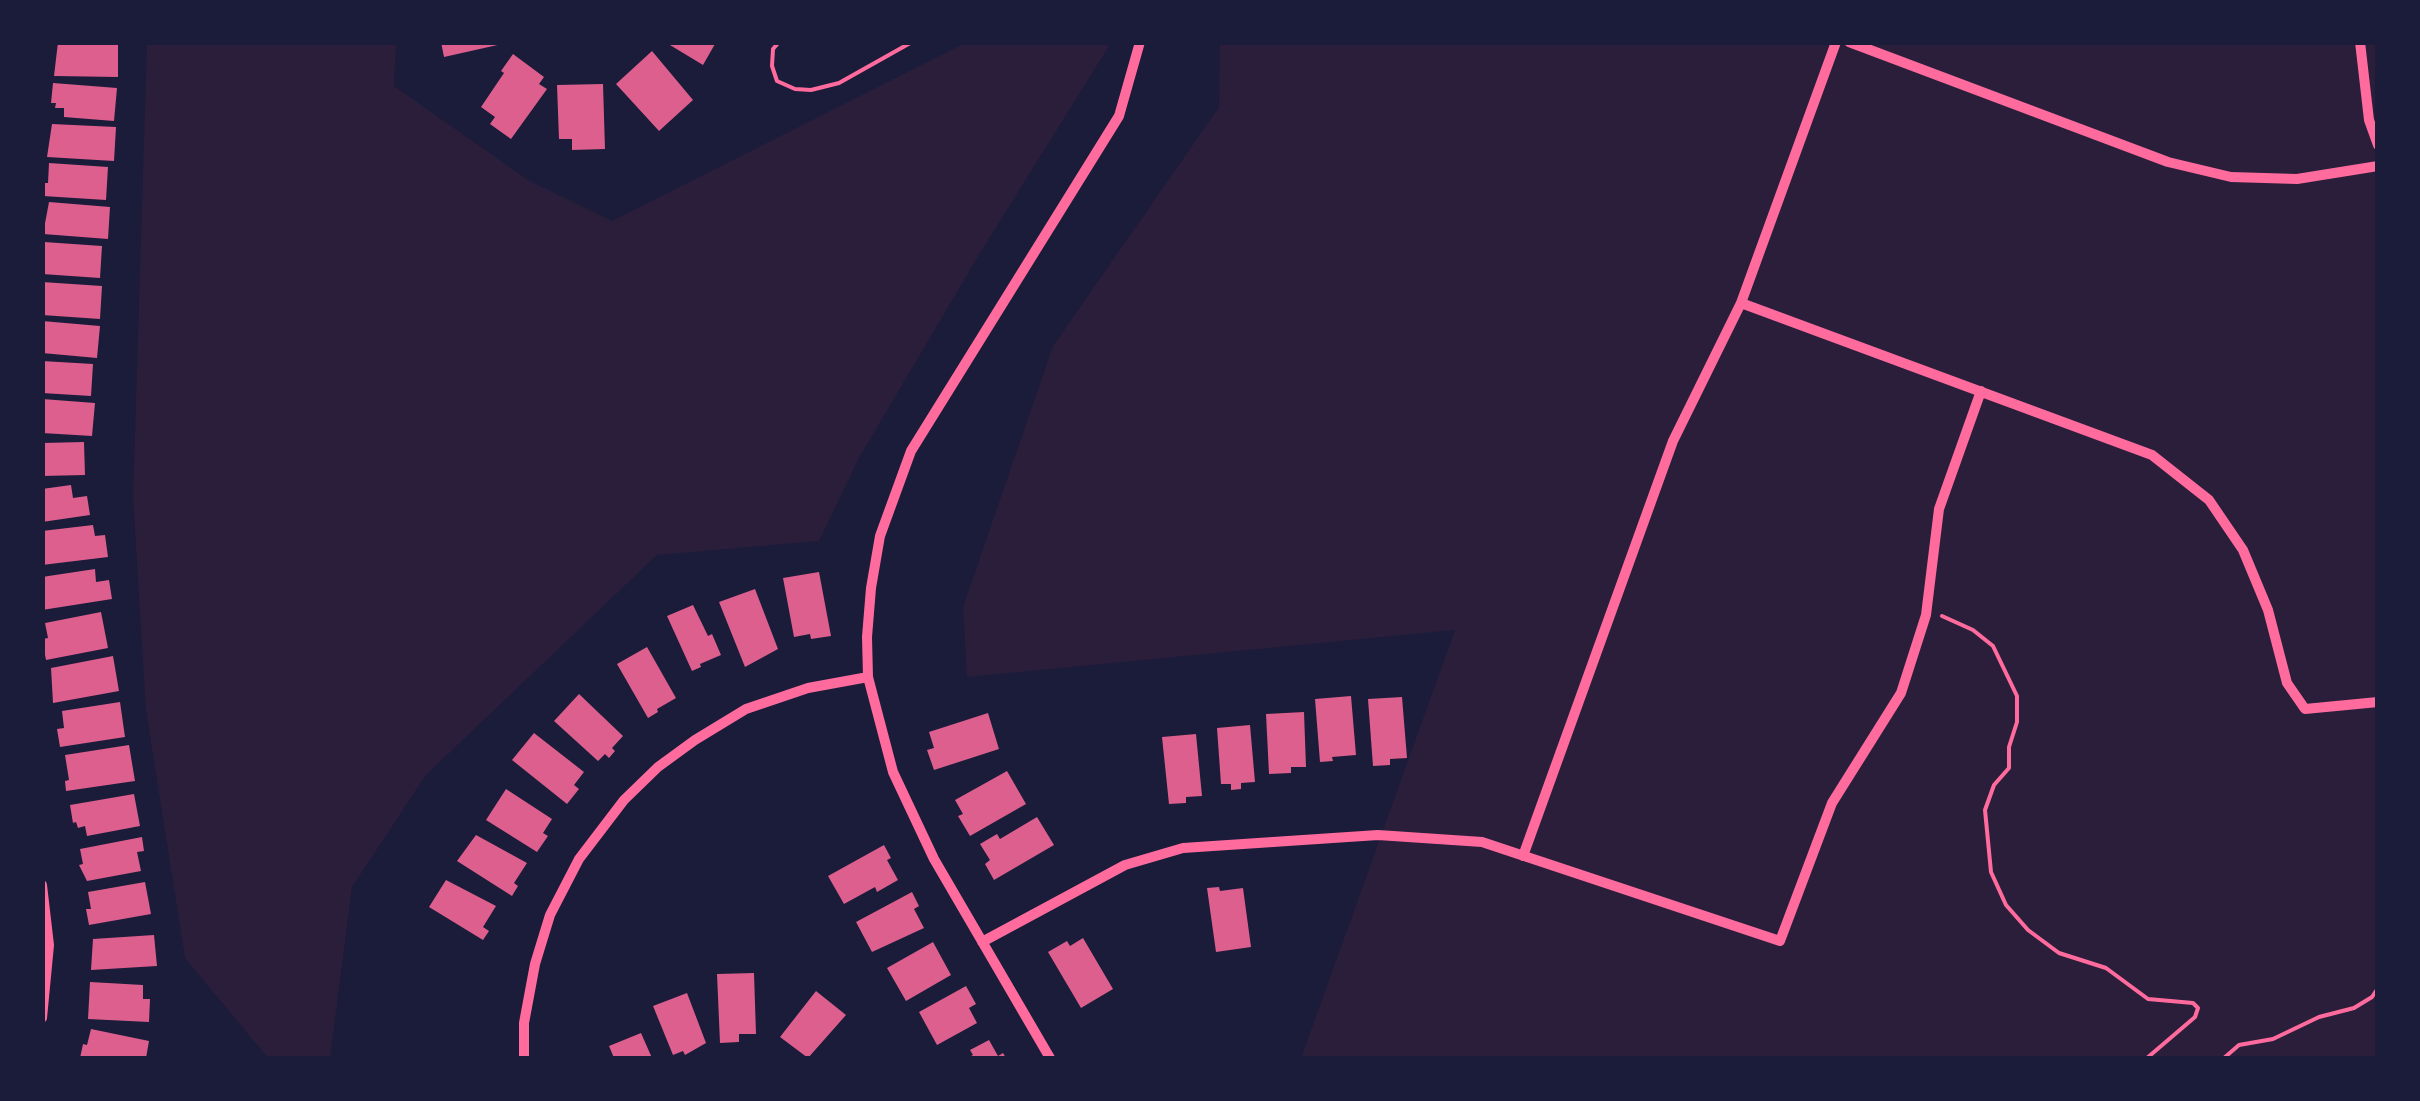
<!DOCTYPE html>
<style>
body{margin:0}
#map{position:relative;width:2420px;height:1101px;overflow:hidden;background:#1b1b3a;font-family:Overpass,sans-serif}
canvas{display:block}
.frame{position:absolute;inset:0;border:45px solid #1b1b3a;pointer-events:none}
</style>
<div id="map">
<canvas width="2420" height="1101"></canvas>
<div class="frame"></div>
</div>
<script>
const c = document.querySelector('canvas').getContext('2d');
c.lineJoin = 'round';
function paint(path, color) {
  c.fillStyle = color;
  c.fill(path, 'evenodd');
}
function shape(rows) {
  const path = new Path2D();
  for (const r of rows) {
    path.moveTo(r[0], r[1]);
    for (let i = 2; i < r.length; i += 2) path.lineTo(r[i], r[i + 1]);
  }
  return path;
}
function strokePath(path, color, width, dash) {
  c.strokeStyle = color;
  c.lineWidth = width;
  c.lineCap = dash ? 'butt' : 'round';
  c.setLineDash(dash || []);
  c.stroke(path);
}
paint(shape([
 [1101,42,1109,46,977,258,859,458,819,541,657,555,426,775,352,887,330,1058,268,1058,185,958,146,710,133,497,147,43,396,43,394,86,528,180,612,221,965,43],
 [1220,43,2377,43,2377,1058,1301,1058,1455,630,967,677,963,607,1053,346,1219,107]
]), '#2a1e3b');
paint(shape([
 [58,42,118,43,118,77,54,76],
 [441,42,502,42,502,44,444,57],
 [665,42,713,42,715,44,703,65],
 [652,51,693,100,659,131,616,84],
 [513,54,544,77,539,84,547,89,511,139,490,124,495,117,481,107,504,73,501,71],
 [53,83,117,88,114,121,64,117,64,108,55,108,56,103,51,103],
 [603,84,605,149,572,150,572,139,559,139,557,85],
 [52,124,116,127,114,161,47,157],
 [49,163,108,167,106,200,43,196,44,183,48,183],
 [49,202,110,207,108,239,43,234],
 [44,242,102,246,100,278,42,274],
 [42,282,102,286,100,319,42,315],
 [42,321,100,326,97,358,42,353],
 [42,361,93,364,91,396,42,393],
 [42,399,95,403,92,436,42,433],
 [84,442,85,475,42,476,42,443],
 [71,485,73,498,87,496,90,515,42,522,42,489],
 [93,525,95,536,105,535,108,557,42,565,42,531],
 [95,569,96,582,109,580,112,599,42,610,42,577],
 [819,572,831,636,811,639,810,634,794,637,783,578],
 [755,589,778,649,745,667,719,602],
 [693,605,708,636,712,634,721,655,700,664,701,667,692,671,667,616],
 [101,612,108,648,46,660,42,639,48,638,45,623],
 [647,647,676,698,657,709,658,712,648,718,617,664],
 [113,656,119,691,53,703,51,668],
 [579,694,623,736,612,748,615,751,609,758,605,754,598,761,554,721],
 [1351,696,1356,755,1332,757,1333,761,1320,762,1315,699],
 [1402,697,1407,758,1390,759,1390,765,1373,766,1368,699],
 [120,702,125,737,60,747,57,729,64,728,62,711],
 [1304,712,1306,767,1291,767,1291,773,1269,774,1266,714],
 [988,713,999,749,934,770,927,750,934,748,929,732],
 [1250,725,1255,782,1241,783,1241,789,1231,790,1231,784,1221,784,1217,728],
 [534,733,584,772,574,785,579,789,567,804,512,760],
 [1196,734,1202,796,1186,797,1186,803,1169,804,1162,737],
 [129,745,135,781,66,791,65,781,69,780,65,755],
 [1007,771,1026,804,970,836,958,816,963,814,955,800],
 [506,789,552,819,543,833,548,836,537,852,486,820],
 [134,794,140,826,87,836,85,826,78,828,76,822,73,823,70,805],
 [1037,817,1054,845,994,880,985,864,990,860,980,844,997,834,1000,839],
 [476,835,527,863,514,883,518,886,512,896,457,861],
 [142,837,144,851,137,852,141,871,87,881,79,865,83,864,80,849],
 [884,845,891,858,887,860,898,880,877,892,875,887,844,904,828,876],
 [446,880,496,906,483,927,489,931,483,940,429,907],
 [145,882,151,914,89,925,86,909,91,909,88,892],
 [1219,887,1220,891,1243,888,1251,947,1216,952,1207,888],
 [912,892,919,906,914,909,924,928,872,952,856,922],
 [154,935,157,966,91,970,93,939],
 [1083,938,1113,989,1081,1008,1048,952,1067,941,1070,946],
 [933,942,951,975,906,1001,887,968],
 [754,973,756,1034,739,1034,739,1042,720,1043,717,974],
 [90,982,143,985,143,999,150,999,149,1022,88,1019],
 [966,986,976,1004,969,1008,977,1023,937,1045,919,1012],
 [816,991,846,1015,808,1058,780,1037],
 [687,993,706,1043,685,1055,683,1051,673,1055,653,1006],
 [91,1029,149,1041,146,1058,80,1058,83,1044,87,1045],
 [641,1033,652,1058,614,1058,609,1046],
 [989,1040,998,1056,1003,1053,1006,1058,967,1058,973,1055,970,1050]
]), '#dd5f8e');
strokePath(shape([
 [779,42,773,49,772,66,777,81,795,89,811,90,839,83,912,42],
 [1942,616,1973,630,1993,646,2017,696,2017,722,2009,747,2009,768,1994,785,1985,810,1991,872,2006,905,2028,930,2059,953,2106,968,2148,999,2193,1003,2198,1008,2195,1017,2147,1058],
 [2224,1058,2239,1045,2273,1039,2319,1017,2354,1008,2372,997,2378,988]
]), '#ff6b9d', 4);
strokePath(shape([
 [1849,42,2168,162,2231,177,2297,179,2378,166],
 [2360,42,2369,120,2378,145],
 [1741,303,2152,455,2209,500,2243,550,2268,610,2287,683,2305,709,2378,702],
 [1523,856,1673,441,1741,303,1836,42],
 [42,885,49,945,42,1018],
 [982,942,1125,865,1183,848,1378,835,1482,842,1780,941,1832,803,1901,693,1926,615,1939,509,1981,391],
 [524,1058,524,1023,535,964,550,915,579,859,624,800,658,767,695,740,746,709,808,688,868,677],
 [1050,1058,934,859,893,772,868,677,867,637,871,588,880,536,911,451,1119,116,1140,42]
]), '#ff6b9d', 10);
</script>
